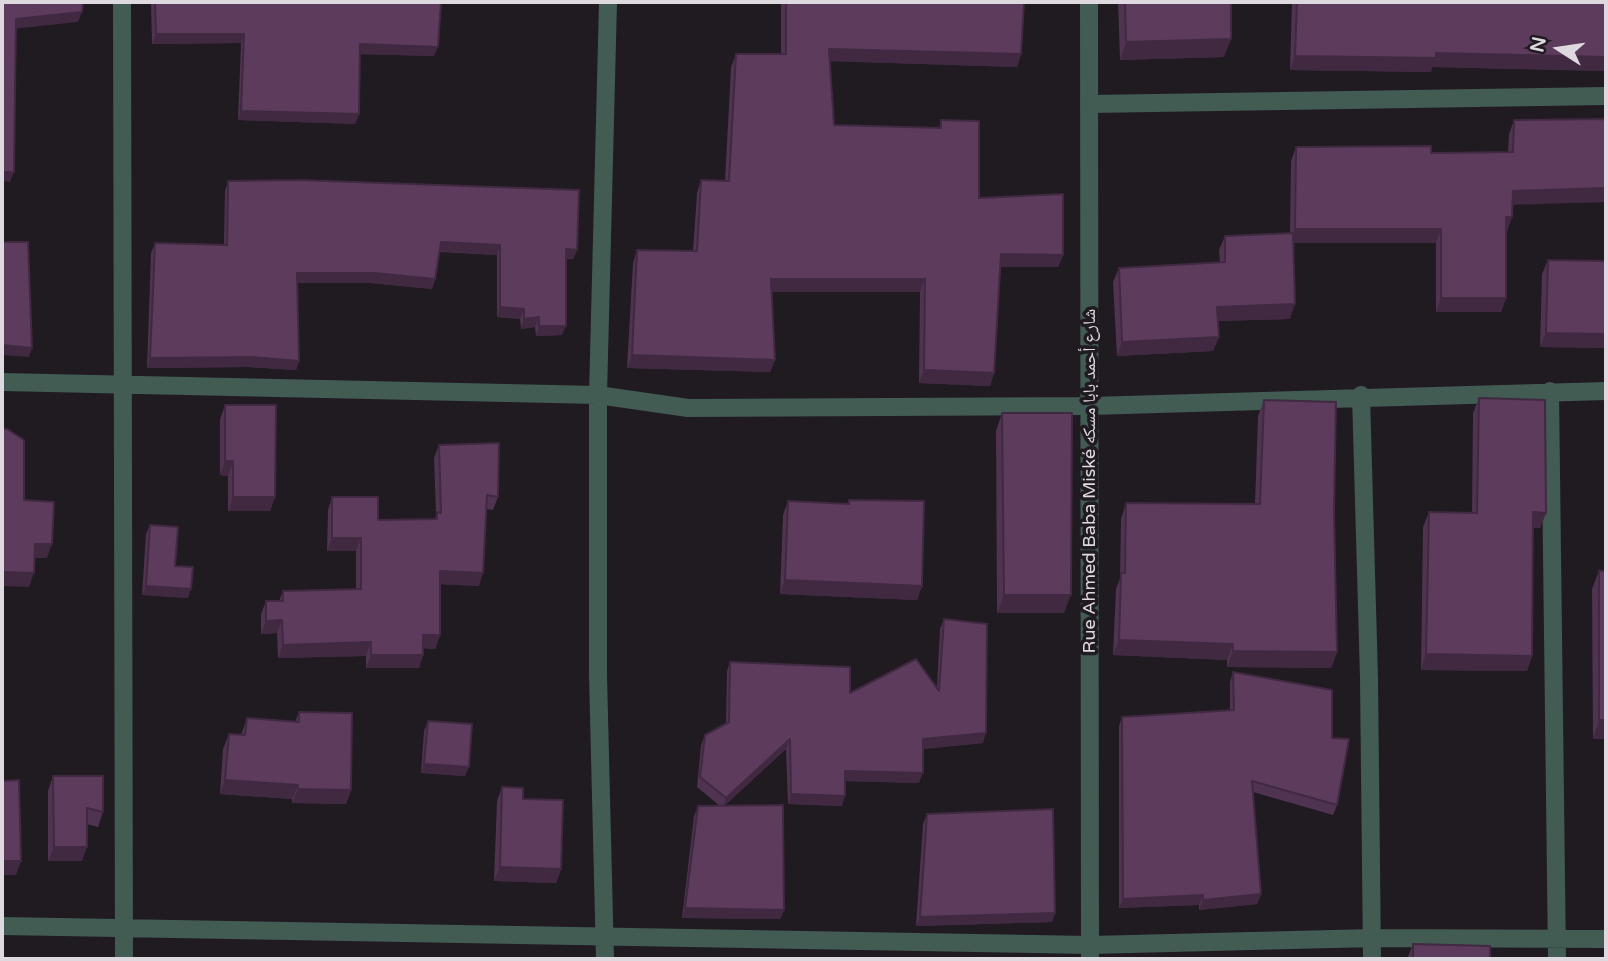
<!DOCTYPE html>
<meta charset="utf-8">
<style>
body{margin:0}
#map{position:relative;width:1608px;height:961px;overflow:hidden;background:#201a21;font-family:"Varela Round",sans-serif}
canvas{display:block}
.frame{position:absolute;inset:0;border:4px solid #ded9de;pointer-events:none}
.north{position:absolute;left:1524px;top:14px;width:70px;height:70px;-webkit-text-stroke:5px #201a21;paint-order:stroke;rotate:282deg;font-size:19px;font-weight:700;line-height:28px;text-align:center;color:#ded9de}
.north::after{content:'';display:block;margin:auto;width:24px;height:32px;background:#ded9de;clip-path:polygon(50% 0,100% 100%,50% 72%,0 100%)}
</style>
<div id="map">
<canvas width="1608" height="961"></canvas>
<div class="frame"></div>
<div class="north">N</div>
</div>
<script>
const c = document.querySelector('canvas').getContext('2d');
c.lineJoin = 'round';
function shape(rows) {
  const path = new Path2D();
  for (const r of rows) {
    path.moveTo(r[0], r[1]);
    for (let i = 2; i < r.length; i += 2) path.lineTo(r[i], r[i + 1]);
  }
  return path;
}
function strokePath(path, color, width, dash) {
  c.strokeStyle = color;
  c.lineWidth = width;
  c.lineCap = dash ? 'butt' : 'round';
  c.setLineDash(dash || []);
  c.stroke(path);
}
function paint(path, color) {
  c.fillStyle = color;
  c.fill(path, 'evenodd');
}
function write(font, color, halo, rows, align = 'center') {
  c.font = font + ' "Varela Round","Noto Naskh Arabic",sans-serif';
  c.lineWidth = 7;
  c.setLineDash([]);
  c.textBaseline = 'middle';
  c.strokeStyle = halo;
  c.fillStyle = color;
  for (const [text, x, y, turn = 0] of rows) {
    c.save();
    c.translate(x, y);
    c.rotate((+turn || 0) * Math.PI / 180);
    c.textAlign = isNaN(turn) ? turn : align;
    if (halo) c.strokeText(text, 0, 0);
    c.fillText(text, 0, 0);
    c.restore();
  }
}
strokePath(shape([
 [122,2,124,959],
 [1089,104,1606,96],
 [2,382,598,395,688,408,1090,406,1606,391],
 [1550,391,1557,959],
 [1361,395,1369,678,1372,959],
 [2,926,1090,945,1373,938,1606,939],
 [605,959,598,675,598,395,608,2]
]), '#425b53', 18);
strokePath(shape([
 [1089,2,1090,959]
]), '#425b53', 18);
paint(shape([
 [151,2,441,2,434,56,360,54,359,114,355,124,238,120,241,43,152,44],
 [781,2,1024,2,1021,54,1017,67,830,61,834,125,939,128,941,120,979,198,1063,255,1058,267,1000,267,994,373,990,386,919,383,920,292,772,292,775,360,770,372,627,368,633,263,637,250,693,251,697,193,701,180,725,181,731,67,736,54,781,54],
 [1118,2,1231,2,1224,57,1120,60],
 [1292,2,1606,2,1606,71,1432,67,1431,72,1290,70],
 [1606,119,1606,202,1512,204,1512,217,1507,231,1506,231,1506,298,1501,312,1436,312,1436,243,1294,243,1290,319,1218,321,1219,337,1213,351,1117,356,1113,282,1119,268,1220,262,1219,250,1225,236,1290,234,1291,161,1296,147,1431,153,1508,152,1509,134,1514,120],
 [228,181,577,250,573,259,566,259,562,335,536,336,535,327,521,329,520,319,497,317,497,255,439,252,435,279,432,289,370,283,297,283,299,361,296,370,248,367,147,368,151,253,155,243,224,245,225,191],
 [1548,260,1606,261,1606,348,1540,347,1542,274],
 [1479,398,1546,513,1540,528,1533,528,1532,656,1527,671,1421,670,1423,527,1429,512,1472,513,1473,413],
 [1264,400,1334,510,1337,652,1331,668,1227,667,1227,660,1113,655,1116,589,1120,578,1121,519,1126,503,1255,504,1258,416],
 [225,405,275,497,270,511,228,511,228,476,220,475,220,419],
 [1002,413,1064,613,997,613,996,431],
 [439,445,498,497,493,510,486,509,479,586,440,584,440,635,435,649,423,648,423,655,419,668,366,668,366,656,278,658,277,633,261,634,261,614,266,601,279,601,283,591,356,589,356,551,327,551,328,510,332,497,378,520,435,519,436,515,434,458],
 [849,500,922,586,917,600,780,594,783,515,788,501,847,504],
 [150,525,175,566,188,598,142,595,146,534],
 [1599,571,1606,739,1593,739,1592,589],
 [944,619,983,743,923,749,919,783,845,781,842,806,788,804,786,749,724,806,784,910,780,919,682,918,694,816,698,806,720,806,697,787,701,745,705,735,726,724,727,671,730,662,850,693,937,687,940,629],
 [1233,672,1332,738,1337,805,1333,815,1253,792,1261,894,1257,904,1199,910,1199,905,1119,908,1119,726,1122,717,1230,710,1230,682],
 [299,712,351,790,346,804,292,803,292,799,220,794,223,749,229,734,241,735,247,718,295,722],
 [428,721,465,776,421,773,424,731],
 [53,776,103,812,98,827,87,824,82,861,48,861,48,791],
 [502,787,523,799,561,869,556,883,494,881,497,801],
 [927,814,1055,913,1052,922,916,926,923,824],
 [1413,944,1490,959,1407,959]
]), '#4f3350');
paint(shape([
 [82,12,78,22,12,29,16,19],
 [156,34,244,34,241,43,152,44],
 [1231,39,1224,57,1120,60,1126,42],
 [360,44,438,47,434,56,357,54],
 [829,49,1021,54,1017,67,825,61],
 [1436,53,1606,57,1606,71,1432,67,1431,72,1290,70,1295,56],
 [241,111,359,114,355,124,238,120],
 [2,172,14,172,10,182,2,181],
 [1606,188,1606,202,1508,205,1513,191],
 [1506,217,1512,217,1507,231,1501,231],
 [1295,229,1441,229,1436,243,1290,243],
 [441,242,500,245,497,255,437,251],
 [566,249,577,250,573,259,562,258],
 [1001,254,1063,255,1058,267,996,267],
 [297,273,374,273,435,279,432,289,370,283,293,283],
 [771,279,925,279,920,292,767,292],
 [1441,298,1506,298,1501,312,1436,312],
 [1295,304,1290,319,1212,321,1217,307],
 [500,307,524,309,520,319,497,317],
 [539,317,535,327,521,329,524,319],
 [539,326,566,326,562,335,536,336],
 [1546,333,1606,334,1606,348,1540,347],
 [1219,337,1213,351,1117,356,1122,342],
 [2,345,32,348,29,357,2,355],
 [632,355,775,360,770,372,627,368],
 [252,357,299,361,296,370,248,367,147,368,150,358],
 [924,370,994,373,990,386,919,383],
 [225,461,233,461,228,476,220,475],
 [233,497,275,497,270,511,228,511],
 [1533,512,1546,513,1540,528,1527,528],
 [332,538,361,538,356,551,327,551],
 [35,544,52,544,47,558,30,558],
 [440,571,483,573,479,586,435,584],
 [2,572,34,573,29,587,2,586],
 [785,580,922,586,917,600,780,594],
 [146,586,191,589,188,598,142,595],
 [1004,595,1071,595,1064,613,997,613],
 [282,620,277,633,261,634,266,621],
 [423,635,440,635,435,649,419,648],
 [1119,640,1233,644,1227,660,1113,655],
 [371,642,366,656,278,658,283,645],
 [1233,651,1337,652,1331,668,1227,667],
 [1426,654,1532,656,1527,671,1421,670],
 [371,655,423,655,419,668,366,668],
 [1599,720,1606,720,1606,739,1593,739],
 [986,733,983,743,920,749,923,739],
 [790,739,786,749,722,808,726,798],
 [424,764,469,767,465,776,421,773],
 [845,771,923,773,919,783,842,781],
 [225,780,298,785,292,799,220,794],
 [298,789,351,790,346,804,292,803],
 [791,794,845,796,842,806,788,804],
 [54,847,87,847,82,861,48,861],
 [2,861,21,861,16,875,2,875],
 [500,867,561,869,556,883,494,881],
 [1261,894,1257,904,1199,910,1203,900],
 [1203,895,1199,905,1119,908,1123,899],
 [685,908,784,910,780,919,682,918],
 [1055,913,1052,922,916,926,920,917]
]), '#402941');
const building = shape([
 [2,2,83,2,82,12,16,19,14,172,2,172,2,2],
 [155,2,441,2,438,47,360,44,359,114,241,111,244,34,156,34,155,2],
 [786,2,1024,2,1021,54,829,49,834,125,941,128,941,120,979,121,979,198,1063,194,1063,255,1001,254,994,373,924,370,925,279,771,279,775,360,632,355,637,250,697,251,701,180,729,181,736,54,786,54,786,2],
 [1125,2,1231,2,1231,39,1126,42,1125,2],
 [1297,2,1606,2,1606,57,1436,53,1436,58,1295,56,1297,2],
 [1606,119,1606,188,1513,191,1512,217,1506,217,1506,298,1441,298,1441,229,1295,229,1296,147,1431,146,1431,153,1513,152,1514,120,1606,119],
 [299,180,579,190,577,250,566,249,566,326,539,326,539,317,524,319,524,309,500,307,500,245,441,242,435,279,374,273,297,273,299,361,252,357,150,358,155,243,227,245,228,181,299,180],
 [1293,233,1295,304,1217,307,1219,337,1122,342,1119,268,1225,262,1225,236,1293,233],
 [2,242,28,242,32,348,2,345,2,242],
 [1548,260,1606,261,1606,334,1546,333,1548,260],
 [1479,398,1545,400,1546,513,1533,512,1532,656,1426,654,1429,512,1477,513,1479,398],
 [1264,400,1336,402,1334,510,1337,652,1233,651,1233,644,1119,640,1121,573,1125,573,1126,503,1260,504,1264,400],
 [225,405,276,405,275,497,233,497,233,461,225,461,225,405],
 [1002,413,1072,413,1071,595,1004,595,1002,413],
 [2,429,7,429,24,440,24,500,54,502,52,544,35,544,34,573,2,572,2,429],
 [499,443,498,497,487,495,483,573,440,571,440,635,423,635,423,655,371,655,371,642,283,645,282,620,266,621,266,601,283,601,283,591,361,589,361,538,332,538,332,497,378,497,378,520,437,519,437,512,441,513,439,445,499,443],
 [849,500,924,501,922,586,785,580,788,501,849,504,849,500],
 [150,525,178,527,175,566,193,567,191,589,146,586,150,525],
 [1599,571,1606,571,1606,720,1599,720,1599,571],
 [944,619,987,624,986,733,923,739,923,773,845,771,845,796,791,794,790,739,726,798,700,777,705,735,729,722,730,662,850,667,850,693,916,659,939,691,944,619],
 [1233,672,1332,690,1332,738,1349,739,1337,805,1252,781,1261,894,1203,900,1203,895,1123,899,1122,717,1234,710,1233,672],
 [299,712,352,713,351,790,298,789,298,785,225,780,229,734,245,735,247,718,299,722,299,712],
 [428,721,472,724,469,767,424,764,428,721],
 [53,776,103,776,103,812,87,808,87,847,54,847,53,776],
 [19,780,21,861,2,861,2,781,19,780],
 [502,787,523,788,523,799,563,800,561,869,500,867,502,787],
 [783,805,784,910,685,908,698,806,783,805],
 [1053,809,1055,913,920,917,927,814,1053,809],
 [1413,944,1490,946,1490,959,1413,959,1413,944]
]);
paint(building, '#5c3b5d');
strokePath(building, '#402941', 2);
write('18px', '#ded9de', '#201a21', [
 ["Rue Ahmed Baba Miské شارع أحمد بابا مسكه",1090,481,-90]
]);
</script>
